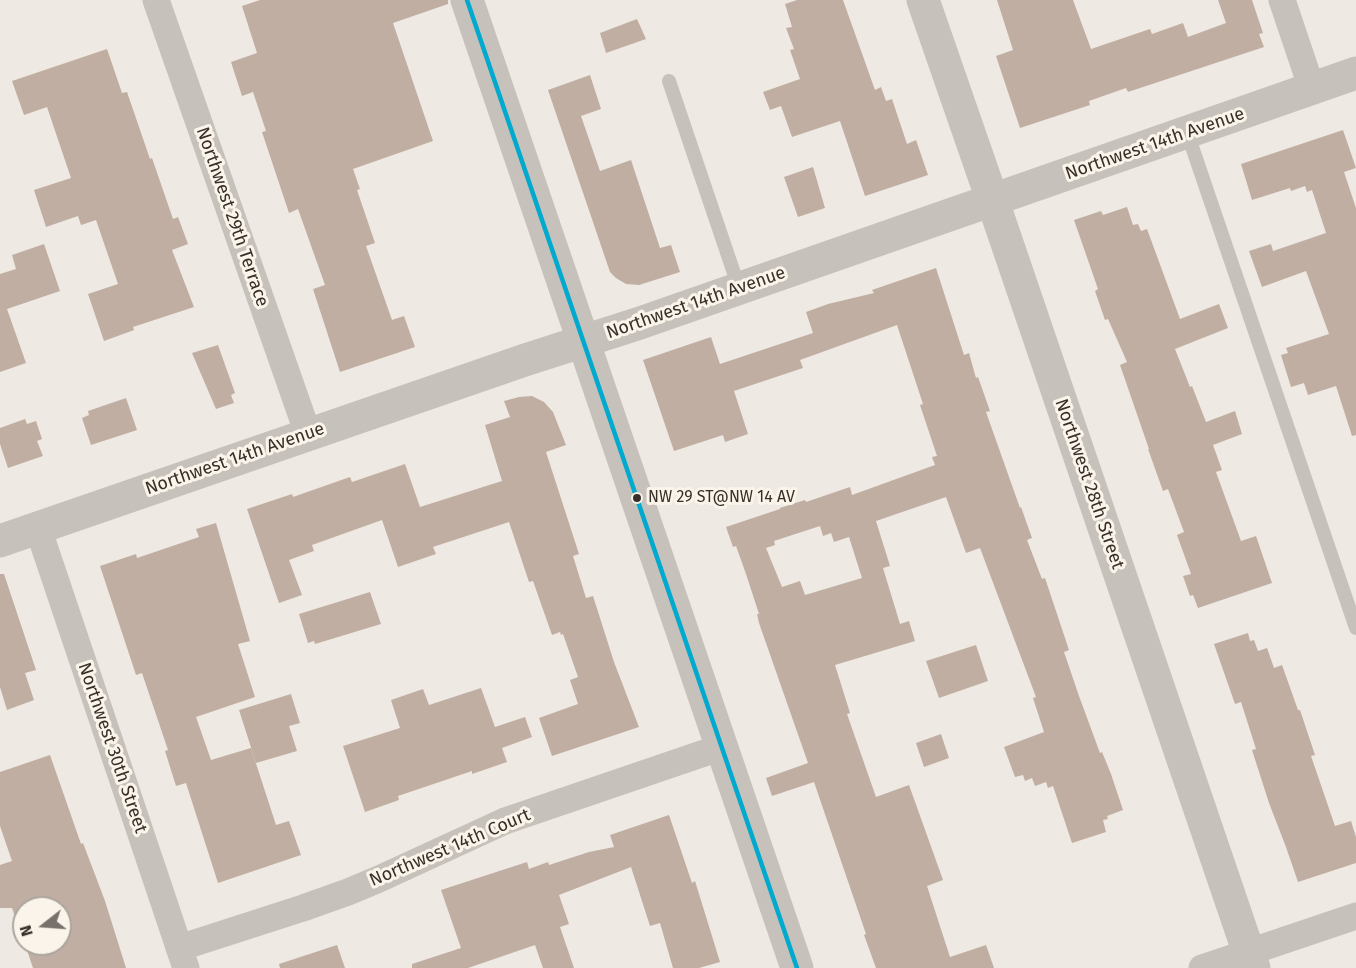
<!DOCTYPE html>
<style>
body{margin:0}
#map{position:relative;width:1356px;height:968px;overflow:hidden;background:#eee9e2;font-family:"Fira Sans",sans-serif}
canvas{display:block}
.north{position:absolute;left:12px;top:896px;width:60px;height:60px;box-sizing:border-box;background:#faf4ea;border:2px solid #aca59d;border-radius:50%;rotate:253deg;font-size:16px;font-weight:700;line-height:24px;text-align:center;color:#382f29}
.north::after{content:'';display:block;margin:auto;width:21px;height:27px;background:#78706a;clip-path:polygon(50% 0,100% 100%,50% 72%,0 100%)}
</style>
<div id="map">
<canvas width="1356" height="968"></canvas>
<div class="north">N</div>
</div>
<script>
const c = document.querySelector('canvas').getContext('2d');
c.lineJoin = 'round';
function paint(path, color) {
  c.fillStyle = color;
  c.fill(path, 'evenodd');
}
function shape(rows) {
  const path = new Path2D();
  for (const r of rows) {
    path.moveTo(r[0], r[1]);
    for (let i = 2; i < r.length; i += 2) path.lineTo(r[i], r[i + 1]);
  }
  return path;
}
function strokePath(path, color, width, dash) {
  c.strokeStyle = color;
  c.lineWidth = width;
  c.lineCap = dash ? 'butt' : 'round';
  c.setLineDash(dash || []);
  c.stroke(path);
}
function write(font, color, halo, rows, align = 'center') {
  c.font = font + ' "Fira Sans",sans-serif';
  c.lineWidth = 6;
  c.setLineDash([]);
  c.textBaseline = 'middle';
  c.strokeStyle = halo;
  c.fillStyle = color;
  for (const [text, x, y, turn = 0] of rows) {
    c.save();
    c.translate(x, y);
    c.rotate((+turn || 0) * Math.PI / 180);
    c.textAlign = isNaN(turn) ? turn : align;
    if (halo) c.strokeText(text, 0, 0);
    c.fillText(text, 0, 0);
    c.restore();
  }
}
paint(shape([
 [260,0,448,0,448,4,393,23,433,141,353,169,360,189,357,190,375,243,366,246,392,320,404,316,415,347,340,372,313,289,325,285,298,209,289,213,262,132,266,131,253,92,242,96,231,62,257,53,242,6],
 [797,0,843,0,875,90,881,87,886,101,892,99,907,144,916,140,928,175,865,196,840,121,792,137,781,106,770,110,763,92,800,79,790,50,794,49,786,28,792,27,785,4],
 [997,0,1073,0,1091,49,1150,29,1152,34,1183,23,1188,37,1226,23,1218,0,1252,0,1263,33,1259,34,1264,47,1128,92,1126,88,1089,101,1090,105,1020,128,996,56,1013,50],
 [637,19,646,39,606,53,600,33],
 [107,49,122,93,127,92,150,159,152,158,173,219,178,217,188,244,172,250,194,307,133,327,134,330,104,341,88,294,118,284,96,220,81,225,78,216,46,227,34,190,71,178,47,107,24,115,12,81],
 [590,75,601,109,581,116,600,171,631,160,660,248,671,245,680,272,639,285,626,284,616,278,610,272,548,90],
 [1343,130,1356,168,1344,172,1356,208,1356,435,1352,436,1336,386,1308,395,1304,383,1291,387,1281,355,1288,353,1286,348,1329,334,1306,271,1262,287,1249,251,1271,244,1273,251,1326,233,1312,190,1307,192,1305,186,1291,191,1290,188,1252,200,1241,164],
 [813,167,825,208,798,217,784,177],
 [1127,207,1133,225,1138,224,1141,231,1147,229,1180,319,1219,304,1228,328,1175,349,1190,387,1192,386,1206,422,1235,411,1242,434,1213,445,1222,470,1216,472,1241,541,1256,536,1272,583,1198,608,1193,595,1190,596,1183,576,1191,574,1177,535,1184,532,1168,489,1163,491,1148,449,1149,449,1120,365,1127,362,1108,319,1105,320,1095,291,1098,289,1074,220,1101,211,1103,215],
 [44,244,60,291,7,309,26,363,0,372,0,274,16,269,12,255],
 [936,268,964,355,969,353,976,378,978,377,990,411,986,412,1020,508,1021,507,1032,538,1027,540,1042,579,1045,578,1069,650,1064,652,1079,696,1100,753,1102,752,1111,774,1123,810,1107,816,1108,819,1103,820,1106,832,1072,843,1053,786,1048,788,1046,782,1035,786,1032,778,1025,781,1023,775,1015,777,1004,747,1044,732,1033,698,1036,697,980,548,966,553,946,497,876,521,890,566,883,568,900,624,909,621,915,641,835,665,850,713,847,714,876,797,909,785,943,880,927,886,950,957,986,945,994,968,876,968,864,935,866,934,814,782,772,796,766,778,808,763,759,623,757,614,759,614,746,574,736,546,733,547,726,527,780,509,780,508,805,500,806,502,850,487,852,495,935,465,932,457,937,456,920,405,923,404,897,325,800,360,803,368,734,391,748,434,725,442,723,435,674,451,643,360,711,337,720,364,813,333,806,312,828,304,874,293,872,290],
 [820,526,823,536,831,533,834,542,849,537,862,578,805,595,800,581,782,587,766,548,775,545,774,541],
 [218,345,235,393,231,395,234,403,216,409,192,353],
 [532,396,544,402,553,412,566,445,546,452,579,554,573,556,586,598,593,596,614,662,639,727,552,756,539,718,578,704,570,680,578,677,563,634,561,635,560,632,552,635,533,581,529,582,509,522,433,547,436,554,398,567,382,520,312,545,314,551,289,560,302,595,279,603,247,509,292,494,293,497,350,477,352,482,405,464,420,507,502,481,485,425,510,417,504,401,519,397],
 [126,398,137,430,91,445,82,418,89,415,88,411],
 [25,419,27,424,36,421,42,439,37,441,43,456,8,468,0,444,0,428],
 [216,523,250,641,238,644,255,697,196,717,211,760,251,748,276,825,289,821,301,855,218,883,186,783,176,786,165,751,168,750,142,673,136,675,100,566,136,554,137,558,199,537,196,529],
 [0,574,4,574,36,670,25,673,34,700,7,710,0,687],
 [370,592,381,624,315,644,314,641,308,643,299,614],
 [1248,633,1250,641,1254,640,1258,651,1267,648,1274,668,1282,665,1298,710,1300,710,1315,755,1311,756,1335,826,1351,821,1356,837,1356,863,1298,882,1286,847,1269,803,1252,750,1256,749,1241,702,1235,704,1214,644],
 [976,645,988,681,939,698,926,661],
 [481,688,495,727,525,717,532,737,502,748,507,762,472,774,472,771,398,796,399,800,365,812,343,746,400,728,391,700,423,689,429,705],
 [291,694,300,723,289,726,297,751,256,763,239,710],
 [941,734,949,758,924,767,916,743],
 [50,755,81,844,83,843,105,901,126,968,33,968,25,944,60,944,60,908,24,908,24,942,12,908,0,908,0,865,12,861,0,826,0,772],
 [669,815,692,883,695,881,720,962,699,968,673,968,660,923,650,926,631,867,559,895,569,924,560,927,574,968,543,968,535,945,468,968,412,968,412,964,461,948,441,890,527,862,529,869,548,862,549,865,589,852,614,847,610,835],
 [337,945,345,968,280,968,279,964]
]), '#c1aea3');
strokePath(shape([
 [669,81,739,288],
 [1187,132,1356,628]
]), '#c7c1bb', 14);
strokePath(shape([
 [156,0,308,434],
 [1282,0,1312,89],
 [38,528,186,968],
 [179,948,303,908,348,892,379,879,505,821,722,747],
 [1202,968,1356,916]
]), '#c7c1bb', 27);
strokePath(shape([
 [467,0,797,968],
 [923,0,992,199,1254,968],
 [0,541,525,360,640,323,1356,73]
]), '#c7c1bb', 33);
strokePath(shape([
 [467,0,797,968]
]), '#00a9ce', 4.5);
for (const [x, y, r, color] of [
 [637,498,5,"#382f29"]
]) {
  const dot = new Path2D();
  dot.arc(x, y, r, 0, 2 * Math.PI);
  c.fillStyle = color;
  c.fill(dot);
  strokePath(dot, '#faf4ea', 2);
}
write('16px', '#382f29', '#faf4ea', [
 ["NW 29 ST@NW 14 AV",648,498]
], 'left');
write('18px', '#382f29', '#faf4ea', [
 ["Northwest 14th Avenue",1155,144,-19],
 ["Northwest 29th Terrace",232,217,71],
 ["Northwest 14th Avenue",696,303,-19],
 ["Northwest 14th Avenue",235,459,-19],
 ["Northwest 28th Street",1089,484,71],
 ["Northwest 30th Street",112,748,71],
 ["Northwest 14th Court",450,848,-23]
]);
</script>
